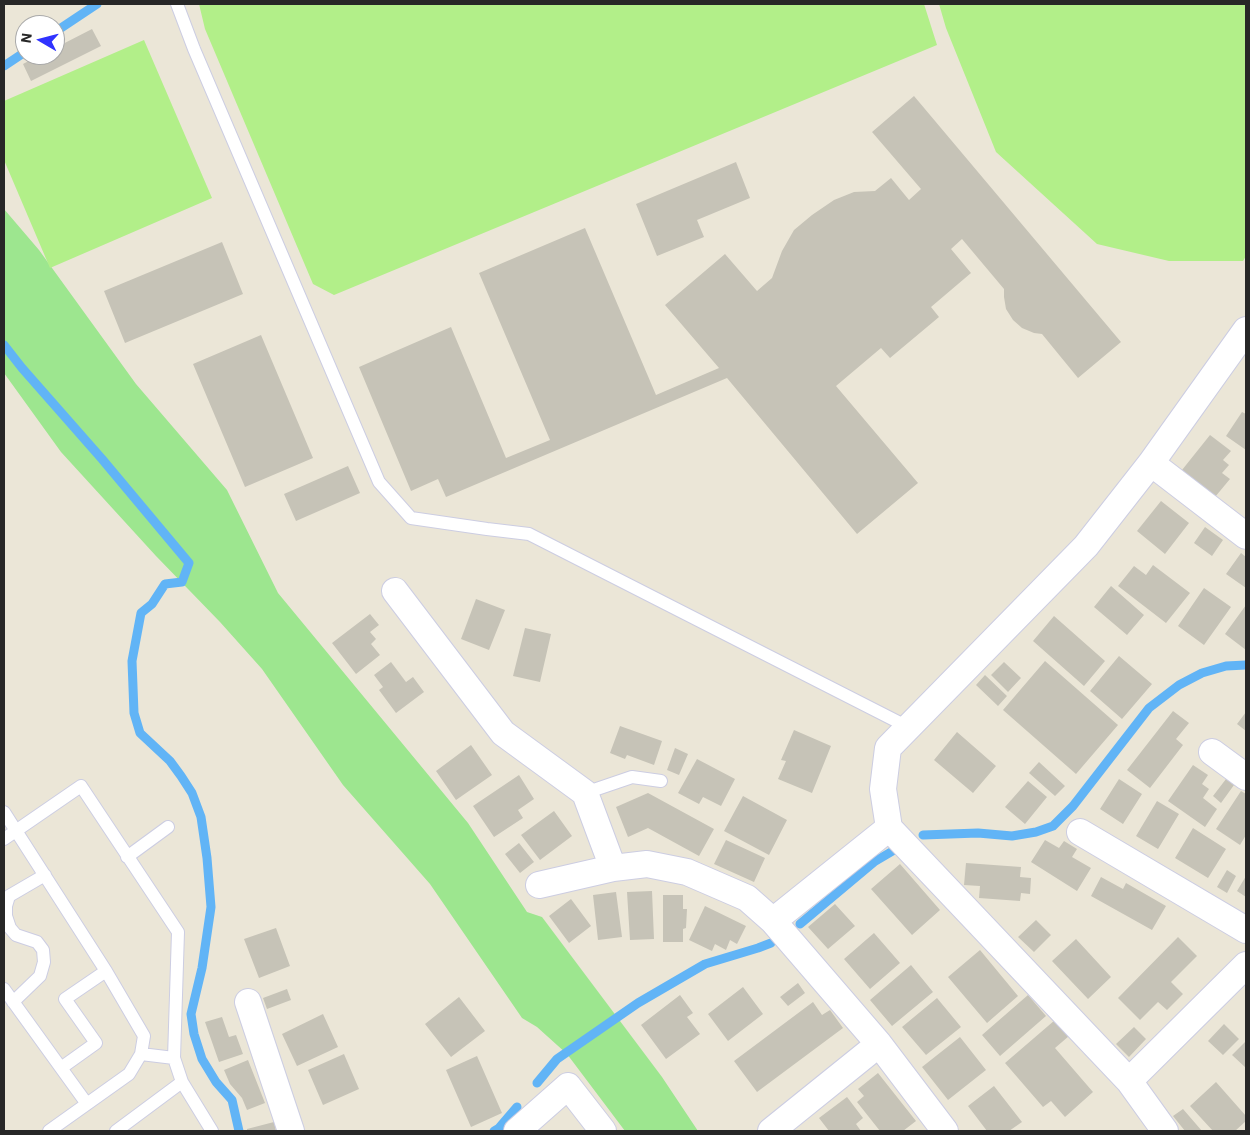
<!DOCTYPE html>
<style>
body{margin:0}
#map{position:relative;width:1250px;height:1135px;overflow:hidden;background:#ebe6d7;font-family:"IBM Plex Sans",sans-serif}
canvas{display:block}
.frame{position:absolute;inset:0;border:5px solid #272727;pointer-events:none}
.north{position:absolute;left:15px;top:15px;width:50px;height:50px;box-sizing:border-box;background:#fff;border:1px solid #a9a9a9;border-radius:50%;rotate:278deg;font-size:14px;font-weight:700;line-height:20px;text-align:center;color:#272727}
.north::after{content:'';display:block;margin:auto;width:18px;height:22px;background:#3033ff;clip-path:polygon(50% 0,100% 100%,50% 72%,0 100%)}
</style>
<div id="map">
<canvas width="1250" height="1135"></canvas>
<div class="frame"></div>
<div class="north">N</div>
</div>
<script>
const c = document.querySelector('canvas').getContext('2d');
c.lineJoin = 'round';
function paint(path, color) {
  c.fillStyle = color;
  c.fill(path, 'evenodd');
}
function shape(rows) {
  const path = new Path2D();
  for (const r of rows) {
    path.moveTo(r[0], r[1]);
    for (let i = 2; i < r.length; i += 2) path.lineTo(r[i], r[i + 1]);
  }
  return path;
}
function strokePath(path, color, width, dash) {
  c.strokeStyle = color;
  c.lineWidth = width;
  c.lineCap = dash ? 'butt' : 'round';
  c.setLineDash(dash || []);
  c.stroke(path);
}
paint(shape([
 [4,209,39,250,136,384,227,490,278,593,468,823,527,912,542,917,662,1077,698,1131,625,1131,567,1054,537,1027,522,1018,430,884,343,785,262,669,220,622,156,556,61,452,4,373]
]), '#9de68f');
paint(shape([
 [199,4,924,4,937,45,334,295,313,284,205,29],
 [939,4,1246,4,1246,256,1243,261,1169,261,1097,244,996,152,946,28],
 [144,40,212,198,50,268,4,160,4,101]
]), '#b2ef89');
strokePath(shape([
 [55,32,97,4],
 [4,66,25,52],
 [4,345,22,368,102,459,189,563,182,582,165,584,152,604,141,613,132,661,134,713,140,733,170,761,181,776,192,793,201,817,207,858,211,907,202,968,191,1014,194,1034,202,1059,216,1082,232,1100,239,1131],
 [923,835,978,833,1012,836,1036,832,1053,826,1073,806,1149,708,1179,685,1202,673,1226,666,1246,665],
 [800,924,874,862,896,849],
 [537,1083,557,1059,638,1003,705,964,758,948,771,943],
 [494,1131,499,1128,517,1107]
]), '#61b4f6', 9);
paint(shape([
 [92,29,101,46,31,81,23,64,40,55,55,55,55,48],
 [914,96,1121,342,1078,378,1042,334,1034,333,1022,328,1013,320,1006,309,1004,297,1004,289,962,239,951,249,971,273,931,307,939,317,890,358,881,348,836,386,918,483,857,534,727,378,446,497,438,479,411,491,359,367,451,327,506,458,550,440,479,273,585,228,656,395,719,368,665,305,725,254,757,291,772,278,782,251,794,230,812,215,834,200,854,192,875,191,891,178,909,200,921,189,872,132],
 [736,162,750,198,697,220,704,237,657,256,636,204],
 [222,242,243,294,125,343,104,291],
 [261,335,313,458,245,487,193,364],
 [1242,412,1246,414,1246,450,1226,436],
 [1210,435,1231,451,1223,460,1229,465,1222,473,1230,479,1215,497,1182,470],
 [348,466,360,493,296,521,284,494],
 [1161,501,1189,523,1165,554,1137,531],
 [1205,527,1223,540,1212,556,1194,543],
 [1241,553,1246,557,1246,588,1226,574],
 [1153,565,1190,593,1166,623,1118,586,1134,566,1146,575],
 [1111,586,1144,615,1127,635,1094,607],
 [1204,588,1231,607,1204,645,1178,626],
 [476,599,505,610,489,650,461,639],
 [1246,605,1246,650,1225,634],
 [370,614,379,625,370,632,376,639,371,644,380,655,356,674,332,643],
 [1054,616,1105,661,1084,686,1033,641],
 [525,628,551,634,540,682,513,676],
 [1119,656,1152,684,1122,719,1090,691],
 [1045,661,1118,725,1076,774,1003,710],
 [391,662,406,682,413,677,424,692,396,713,379,690,383,687,374,675],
 [1004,662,1021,678,1008,692,991,675],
 [985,675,1007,696,998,706,976,685],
 [1173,711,1189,723,1176,739,1183,745,1150,788,1127,770],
 [1246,712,1246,731,1237,724],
 [620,726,662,741,654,765,627,755,625,759,610,753],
 [794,730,831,746,812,793,778,779,786,761,781,760],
 [957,732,996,766,973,793,934,760],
 [471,745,492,775,456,800,436,771],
 [675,748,688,754,679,775,667,770],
 [697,759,735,779,721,806,703,797,699,804,678,793],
 [1039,762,1065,786,1055,796,1029,773],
 [1193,765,1208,775,1202,784,1209,789,1203,798,1217,809,1205,827,1168,801],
 [519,775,534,799,518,810,523,818,494,837,473,806],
 [1119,779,1142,794,1123,824,1100,809],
 [1226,779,1234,785,1221,803,1213,796],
 [1028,781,1047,797,1025,824,1005,807],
 [1241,791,1246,794,1246,835,1240,845,1216,829],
 [648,793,714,829,699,856,648,828,628,837,616,807],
 [743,796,787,820,769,855,724,831],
 [1157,801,1179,814,1158,849,1136,836],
 [554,811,572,836,540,860,521,835],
 [1193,828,1226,849,1208,878,1175,858],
 [726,840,765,858,754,882,714,864],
 [1045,840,1059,848,1064,841,1077,849,1072,857,1091,868,1077,891,1031,862],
 [519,843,534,862,520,873,505,854],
 [966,863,1021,867,1020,877,1031,878,1030,894,1021,893,1020,901,979,898,980,886,964,885],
 [900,864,940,910,912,935,871,889],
 [1227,870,1236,876,1227,893,1217,887],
 [1246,876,1246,897,1237,891],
 [1101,877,1123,889,1126,883,1166,906,1152,930,1091,896],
 [652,891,654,939,630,940,627,892],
 [616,892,622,937,598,940,593,895],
 [663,895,683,895,683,909,687,909,686,928,683,929,683,942,663,942],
 [571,899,591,926,569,943,549,916],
 [835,904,855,926,828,949,808,927],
 [705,906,746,926,737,944,730,940,726,950,715,944,712,951,689,940],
 [1036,920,1051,935,1034,952,1018,937],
 [276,928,290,966,259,978,244,939],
 [874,933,900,963,870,989,844,959],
 [1178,937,1197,956,1171,982,1183,994,1167,1010,1158,1002,1140,1020,1118,998],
 [1076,939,1111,977,1088,999,1052,961],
 [980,950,1018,996,987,1023,948,977],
 [911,965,933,992,892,1026,870,1000],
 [798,983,805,993,788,1006,780,997],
 [743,987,763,1014,728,1041,708,1014],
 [287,989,291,1000,267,1009,263,998],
 [680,995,693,1013,687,1017,700,1034,666,1059,641,1025],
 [1028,995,1046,1016,1000,1056,982,1035],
 [459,997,485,1031,451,1057,425,1024],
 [937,998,961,1027,926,1055,902,1027],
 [813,1002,822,1015,830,1010,843,1028,757,1092,734,1061],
 [323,1014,338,1047,297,1066,282,1034],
 [222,1017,229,1037,236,1035,243,1054,219,1062,205,1022],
 [1055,1020,1069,1036,1055,1048,1093,1092,1065,1117,1051,1101,1043,1107,1005,1063],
 [1224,1024,1239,1039,1223,1055,1208,1041],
 [1134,1027,1146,1039,1129,1057,1116,1044],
 [960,1037,986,1070,948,1100,922,1067],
 [1246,1041,1246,1068,1232,1055],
 [344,1054,359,1089,323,1105,308,1070],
 [477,1056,502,1113,471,1127,446,1070],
 [248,1060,265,1103,247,1110,242,1098,230,1084,224,1070],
 [878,1073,916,1121,903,1131,880,1131,857,1102,864,1096,858,1089],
 [1216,1082,1246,1116,1246,1121,1235,1131,1213,1131,1190,1106],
 [994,1086,1022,1122,1009,1131,987,1131,968,1106],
 [847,1097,863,1118,856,1124,861,1131,829,1131,819,1118],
 [1183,1109,1202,1131,1185,1131,1173,1116],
 [274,1122,276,1131,247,1131,247,1129]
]), '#c6c3b7');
const lane = shape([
 [177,4,194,49,379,482,411,518,487,529,529,534,908,727],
 [585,793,632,777,661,781],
 [4,812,106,971,144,1036,141,1054,129,1074,49,1131],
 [4,839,81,786,178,932,174,1058,141,1054],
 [127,857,168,827],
 [4,989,87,1104],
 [13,1002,40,976,44,962,43,950,37,942,16,935,10,928,6,916,6,906,9,896,45,875],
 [174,1058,182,1082],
 [61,1068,96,1043,65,999,106,971],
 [116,1131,182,1082,212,1131]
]);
const street = shape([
 [1151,463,1246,536],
 [395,591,503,733,585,793,613,868],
 [1212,752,1246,777],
 [1080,832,1246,930],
 [539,885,613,868,647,864,687,872,747,898,773,921,879,1044,945,1131],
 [773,921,889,828],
 [248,1002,291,1131],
 [1129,1081,1246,965],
 [517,1131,568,1086,603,1131],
 [771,1131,879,1044],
 [1165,1131,1129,1081,889,828,883,789,888,748,1086,546,1151,463,1246,330]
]);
strokePath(lane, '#cccde2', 14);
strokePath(street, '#cccde2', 28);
strokePath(lane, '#fff', 12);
strokePath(street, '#fff', 26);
</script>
